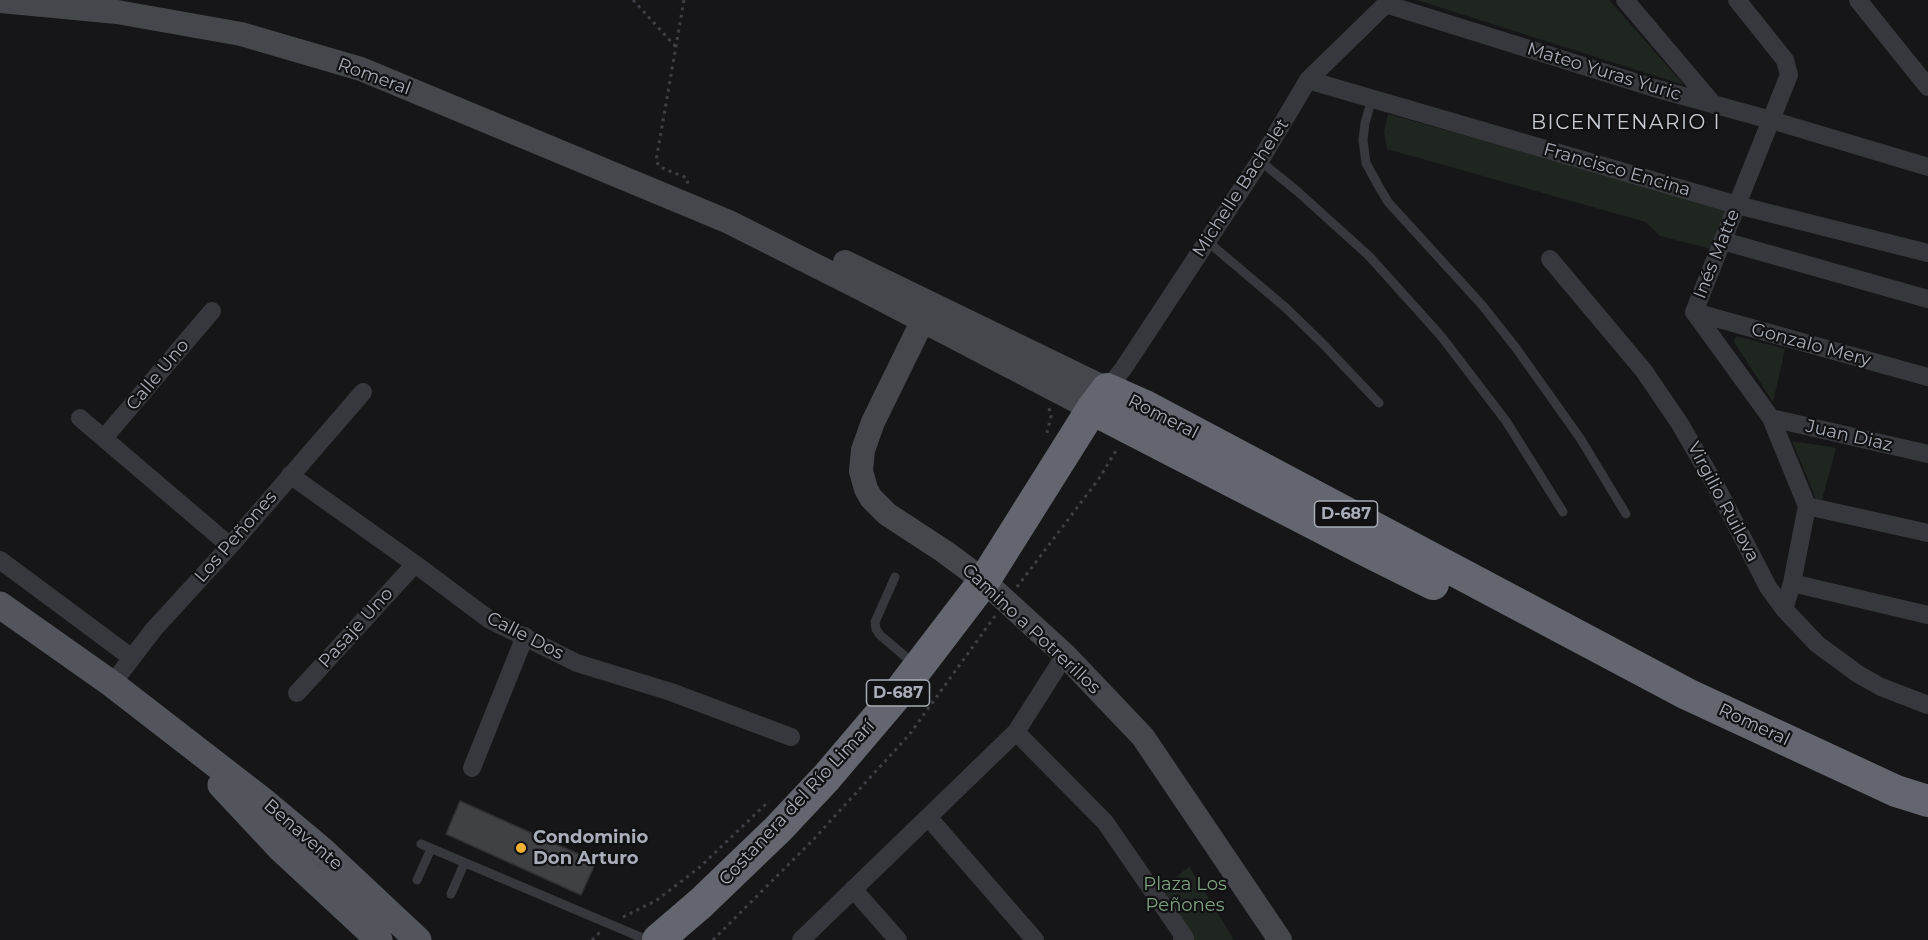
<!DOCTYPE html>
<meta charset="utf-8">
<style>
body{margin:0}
canvas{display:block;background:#161618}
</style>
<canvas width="1928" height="940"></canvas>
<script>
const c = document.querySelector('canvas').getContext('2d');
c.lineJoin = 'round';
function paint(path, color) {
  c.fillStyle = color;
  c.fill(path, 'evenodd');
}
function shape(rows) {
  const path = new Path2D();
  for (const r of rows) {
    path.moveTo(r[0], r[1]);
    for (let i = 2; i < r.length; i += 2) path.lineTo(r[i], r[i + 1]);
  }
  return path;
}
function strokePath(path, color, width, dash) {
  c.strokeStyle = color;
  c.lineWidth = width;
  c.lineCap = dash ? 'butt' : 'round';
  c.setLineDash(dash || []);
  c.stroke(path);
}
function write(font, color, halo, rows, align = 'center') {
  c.font = font + ' Montserrat,sans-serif';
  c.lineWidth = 4.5;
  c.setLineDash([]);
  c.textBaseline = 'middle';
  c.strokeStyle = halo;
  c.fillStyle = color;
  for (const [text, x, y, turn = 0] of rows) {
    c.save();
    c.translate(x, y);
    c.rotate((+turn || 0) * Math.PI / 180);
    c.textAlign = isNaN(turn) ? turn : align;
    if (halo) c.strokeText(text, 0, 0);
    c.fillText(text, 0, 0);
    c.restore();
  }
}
paint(shape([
 [1417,0,1609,0,1684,85],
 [1388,114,1726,208,1711,249,1660,236,1646,222,1387,149,1384,131],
 [1736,336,1785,349,1773,402,1734,342],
 [1792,441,1836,448,1822,500,1816,499],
 [1189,866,1234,940,1191,940,1161,891]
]), '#1e261f');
const building = shape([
 [460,801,596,862,581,895,446,834,460,801]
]);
paint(building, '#404145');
strokePath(building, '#303034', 1.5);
strokePath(shape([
 [633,0,676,47],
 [684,0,656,161,660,167,687,178,688,185],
 [1047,433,1051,416,1049,408],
 [1017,587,1098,480,1117,449],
 [623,917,657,900,700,867,769,801],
 [592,940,600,932],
 [713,940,813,840,909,735,995,616]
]), '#3d3f44', 3, [3, 4.5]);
strokePath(shape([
 [1372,99,1365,123,1363,140,1366,163,1378,185,1388,202,1482,305,1516,348,1580,438,1626,514],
 [1260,161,1297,191,1369,256,1441,336,1506,421,1563,512],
 [1207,241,1286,308,1323,344,1379,403],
 [895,577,875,622,876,629,880,635,914,664],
 [421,844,647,940],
 [417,880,431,849],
 [451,894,464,864]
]), '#37383d', 9);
strokePath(shape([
 [1625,0,1714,105],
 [1737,0,1785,60,1789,75,1694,312,1771,418,1807,506,1792,583,1784,609],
 [1858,0,1928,87],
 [1385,4,1654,88,1771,120,1928,167],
 [1308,80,1737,205,1928,253],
 [1723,241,1928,299],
 [1550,259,1644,371,1680,424,1717,488,1768,587,1784,609,1817,644,1858,674,1881,687,1928,705],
 [1694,312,1928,377],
 [1107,389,1123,369,1260,161,1308,80,1390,0],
 [80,418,230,546],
 [1771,418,1928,454],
 [104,438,212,311],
 [290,475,415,564,490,620,577,663,671,692,791,737],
 [1807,506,1928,533],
 [0,560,132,658],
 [1792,583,1928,615],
 [112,684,154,629,230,546,363,392],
 [297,693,415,564],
 [1016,732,1105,822,1185,938,1182,940],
 [472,768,525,636],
 [928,817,1035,940],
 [853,889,898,940],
 [801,940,1016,732,1065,655]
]), '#37383d', 18);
strokePath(shape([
 [0,1,117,12,241,34,361,69,729,222,862,289,1092,409],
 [845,262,1107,389],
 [923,320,873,422,863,450,861,471,866,489,871,498,887,514,945,552,984,581,1065,655,1143,737,1280,940]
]), '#45474d', 24);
strokePath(shape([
 [0,605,112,684,267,804,322,850,418,940],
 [221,785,280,848,379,940]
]), '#53555c', 27);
strokePath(shape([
 [1092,409,1369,552,1433,584],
 [658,940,701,903,778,829,826,778,900,691,984,581,1092,409,1107,389,1143,405,1687,694,1896,791,1928,801]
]), '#63666e', 32);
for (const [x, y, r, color] of [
 [521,848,6,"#f2b134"]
]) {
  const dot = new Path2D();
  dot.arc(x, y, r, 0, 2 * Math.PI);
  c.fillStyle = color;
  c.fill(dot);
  strokePath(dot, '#111113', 2);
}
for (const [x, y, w] of [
 [1346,514,63],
 [898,693,63]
]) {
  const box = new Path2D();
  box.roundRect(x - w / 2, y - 13, w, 26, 4.5);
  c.fillStyle = '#111113';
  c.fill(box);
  strokePath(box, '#a8adb8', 1.5);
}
write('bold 16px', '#a8adb8', null, [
 ["D-687",1346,514],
 ["D-687",898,693]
]);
write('18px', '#a8adb8', '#111113', [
 ["Mateo Yuras Yuric",1604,72,17],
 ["Romeral",374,77,20],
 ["Francisco Encina",1617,170,16],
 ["Michelle Bachelet",1241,188,-57],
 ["Inés Matte",1717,254,-68],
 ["Gonzalo Mery",1811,345,15],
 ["Calle Uno",158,375,-50],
 ["Romeral",1163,417,27],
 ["Juan Diaz",1849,436,13],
 ["Virgilio Ruilova",1723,502,62],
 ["Los Peñones",236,537,-49],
 ["Pasaje Uno",356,628,-48],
 ["Camino a Potrerillos",1031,629,43],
 ["Calle Dos",525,636,27],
 ["Romeral",1754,725,25],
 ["Costanera del Río Limarí",797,803,-47],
 ["Benavente",303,835,41]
]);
write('bold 18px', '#a8adb8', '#111113', [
 ["Condominio",533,838],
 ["Don Arturo",533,859]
], 'left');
write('18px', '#7fa381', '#111113', [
 ["Plaza Los",1185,885],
 ["Peñones",1185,906]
]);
c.letterSpacing = '1.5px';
write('20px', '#c9ccd4', '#111113', [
 ["BICENTENARIO I",1626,123]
]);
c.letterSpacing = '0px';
</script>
